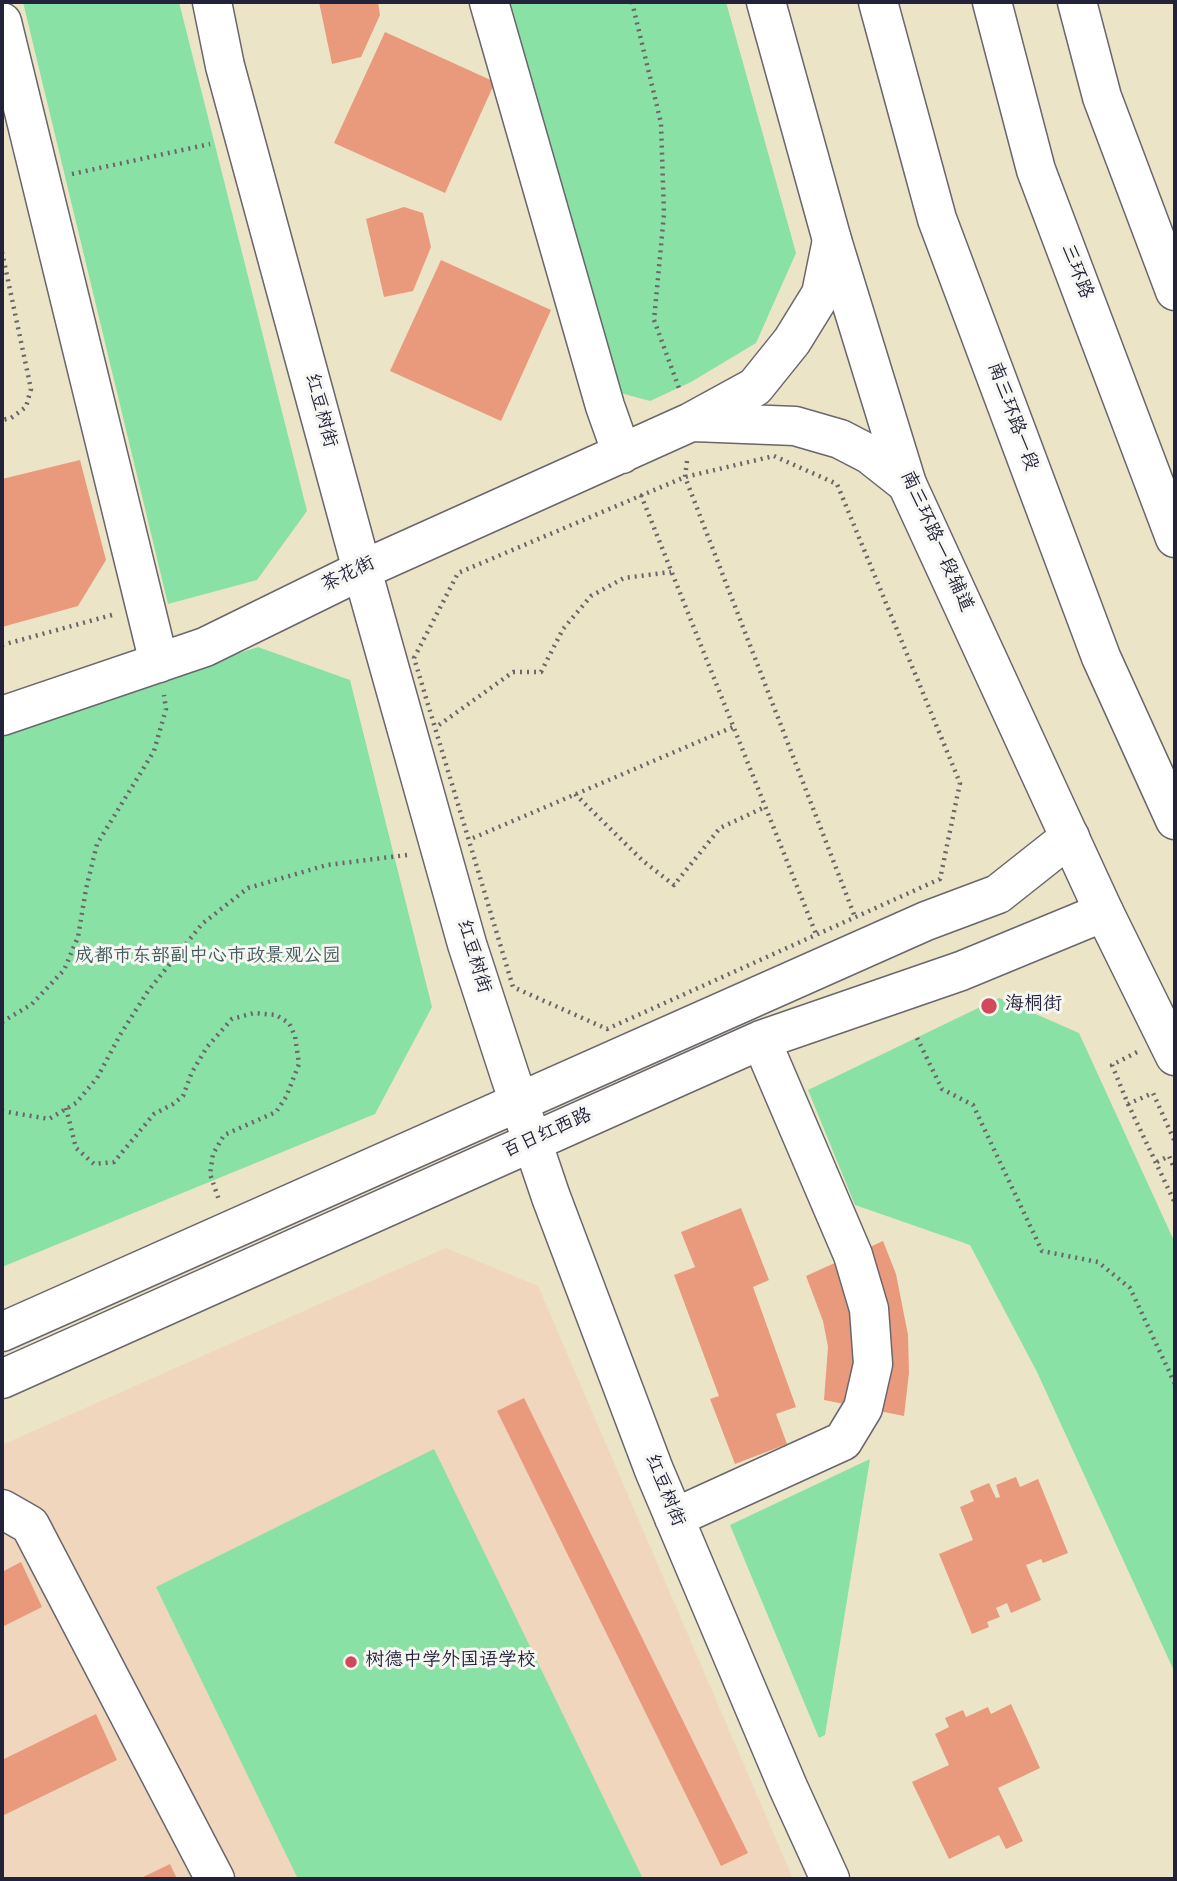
<!DOCTYPE html>
<meta charset="utf-8">
<style>
body{margin:0}
#map{position:relative;width:1177px;height:1881px;overflow:hidden;background:#ece4c7;font-family:"Gochi Hand",sans-serif}
canvas{display:block}
.frame{position:absolute;inset:0;border:4px solid #22223b;pointer-events:none}
</style>
<div id="map">
<canvas width="1177" height="1881"></canvas>
<div class="frame"></div>
</div>
<script>
const c = document.querySelector('canvas').getContext('2d');
c.lineJoin = 'round';
function paint(path, color) {
  c.fillStyle = color;
  c.fill(path, 'evenodd');
}
function shape(rows) {
  const path = new Path2D();
  for (const r of rows) {
    path.moveTo(r[0], r[1]);
    for (let i = 2; i < r.length; i += 2) path.lineTo(r[i], r[i + 1]);
  }
  return path;
}
function strokePath(path, color, width, dash) {
  c.strokeStyle = color;
  c.lineWidth = width;
  c.lineCap = dash ? 'butt' : 'round';
  c.setLineDash(dash || []);
  c.stroke(path);
}
function write(font, color, halo, rows, align = 'center') {
  c.font = font + ' "Gochi Hand","LXGW WenKai TC",sans-serif';
  c.lineWidth = 6;
  c.setLineDash([]);
  c.textBaseline = 'middle';
  c.strokeStyle = halo;
  c.fillStyle = color;
  for (const [text, x, y, turn = 0] of rows) {
    c.save();
    c.translate(x, y);
    c.rotate((+turn || 0) * Math.PI / 180);
    c.textAlign = isNaN(turn) ? turn : align;
    if (halo) c.strokeText(text, 0, 0);
    c.fillText(text, 0, 0);
    c.restore();
  }
}
paint(shape([
 [446,1248,538,1286,793,1879,2,1879,2,1445]
]), '#efd6bc');
paint(shape([
 [23,2,179,2,307,511,257,580,168,604],
 [501,2,726,2,796,253,756,343,691,382,650,401,613,391],
 [258,647,350,680,432,1007,375,1114,2,1267,2,729],
 [999,998,1079,1033,1175,1243,1175,1673,1037,1372,970,1245,855,1205,808,1090],
 [434,1449,643,1879,298,1879,156,1587],
 [870,1459,825,1735,819,1738,730,1525]
]), '#8ae1a5');
paint(shape([
 [319,2,378,2,380,15,361,57,332,64],
 [385,32,495,82,445,193,334,143],
 [404,207,423,213,431,247,413,291,384,297,366,219],
 [441,260,551,310,501,421,390,371],
 [80,460,106,560,78,606,2,627,2,479],
 [741,1208,769,1280,753,1287,796,1407,776,1414,787,1444,735,1464,710,1399,719,1396,674,1275,695,1267,681,1232],
 [883,1241,896,1274,908,1335,909,1373,904,1416,824,1400,828,1347,823,1321,806,1276],
 [524,1398,748,1853,721,1866,497,1411],
 [1016,1477,1020,1487,1038,1479,1068,1553,1043,1563,1041,1559,1026,1565,1041,1600,1011,1613,1007,1603,996,1608,1000,1617,987,1622,989,1627,972,1634,939,1554,973,1540,960,1507,974,1501,970,1491,989,1483,996,1498,1000,1497,996,1485],
 [21,1562,42,1607,2,1627,2,1572],
 [1011,1704,1040,1768,998,1788,1023,1841,1006,1849,999,1835,949,1859,912,1782,949,1765,935,1734,949,1727,945,1718,963,1710,966,1717,988,1707,991,1714],
 [96,1714,117,1760,2,1816,2,1760],
 [170,1864,177,1879,139,1879]
]), '#e99a7d');
const minor = shape([
 [212,2,225,66,362,570,467,944,510,1076,551,1197,654,1470,788,1787,830,1879],
 [489,2,605,406,622,454],
 [2,22,159,663],
 [694,422,795,426,840,439,869,454,907,484],
 [2,716,205,647,362,570,691,422,755,387,792,341,821,294,832,240],
 [2,1332,926,921,998,894,1070,837],
 [2,1379,761,1040,961,971,1104,912],
 [2,1509,30,1525,215,1879],
 [674,1518,843,1441,863,1408,873,1364,869,1309,853,1255,761,1040]
]);
const major = shape([
 [766,2,832,240,907,484,1104,912,1175,1056],
 [1077,2,1102,97,1175,291]
]);
const highway = shape([
 [878,2,937,219,1101,657,1175,820],
 [992,2,1036,170,1175,538]
]);
strokePath(minor, '#69666c', 41);
strokePath(major, '#69666c', 41);
strokePath(highway, '#69666c', 41);
strokePath(shape([
 [632,2,661,123,664,214,654,320,680,391],
 [72,174,210,144],
 [2,252,31,389,26,407,11,418,2,420],
 [774,456,837,484,960,783,940,879,607,1029,513,987,414,658,458,573,685,477,774,456],
 [687,461,685,477,855,917],
 [641,495,816,934],
 [2,645,112,615],
 [439,725,513,672,541,672,563,629,591,596,624,578,671,572],
 [575,794,643,861,674,885,720,828,765,807],
 [473,838,733,727],
 [2,1022,32,1004,64,970,78,937,86,889,97,844,154,751,166,709,164,695],
 [917,1038,942,1089,973,1105,1042,1251,1098,1262,1130,1288,1175,1384],
 [1137,1052,1112,1065,1128,1104,1153,1093,1175,1142],
 [1128,1104,1175,1203],
 [66,1108,76,1148,94,1164,114,1162,154,1114,173,1104,183,1096,192,1072,207,1047,232,1019,254,1013,276,1015,289,1023,295,1036,299,1064,286,1097,276,1112,224,1135,213,1154,210,1174,219,1200],
 [2,1111,49,1119,76,1103,97,1078,120,1035,148,991,202,924,248,888,327,865,407,855],
 [1157,1162,1169,1156,1175,1170]
]), '#69666c', 4.5, [2, 5]);
strokePath(minor, '#fff', 38);
strokePath(major, '#fff', 38);
strokePath(highway, '#fff', 38);
for (const [x, y, r, color] of [
 [989,1006,9,"#d1495b"],
 [351,1662,7,"#d1495b"]
]) {
  const dot = new Path2D();
  dot.arc(x, y, r, 0, 2 * Math.PI);
  c.fillStyle = color;
  c.fill(dot);
  strokePath(dot, '#f6f6f2', 2.5);
}
write('19px', '#22223b', '#f6f6f2', [
 ["三环路",1075,272,69],
 ["红豆树街",319,411,75],
 ["南三环路一段",1011,417,70],
 ["南三环路一段辅道",935,542,66],
 ["茶花街",349,576,-26],
 ["红豆树街",472,957,73],
 ["百日红西路",548,1135,-24],
 ["红豆树街",663,1491,68]
]);
write('19px', '#415b5b', '#f6f6f2', [
 ["成都市东部副中心市政景观公园",208,958]
]);
write('19px', '#22223b', '#f6f6f2', [
 ["海桐街",1005,1006],
 ["树德中学外国语学校",365,1662]
], 'left');
</script>
